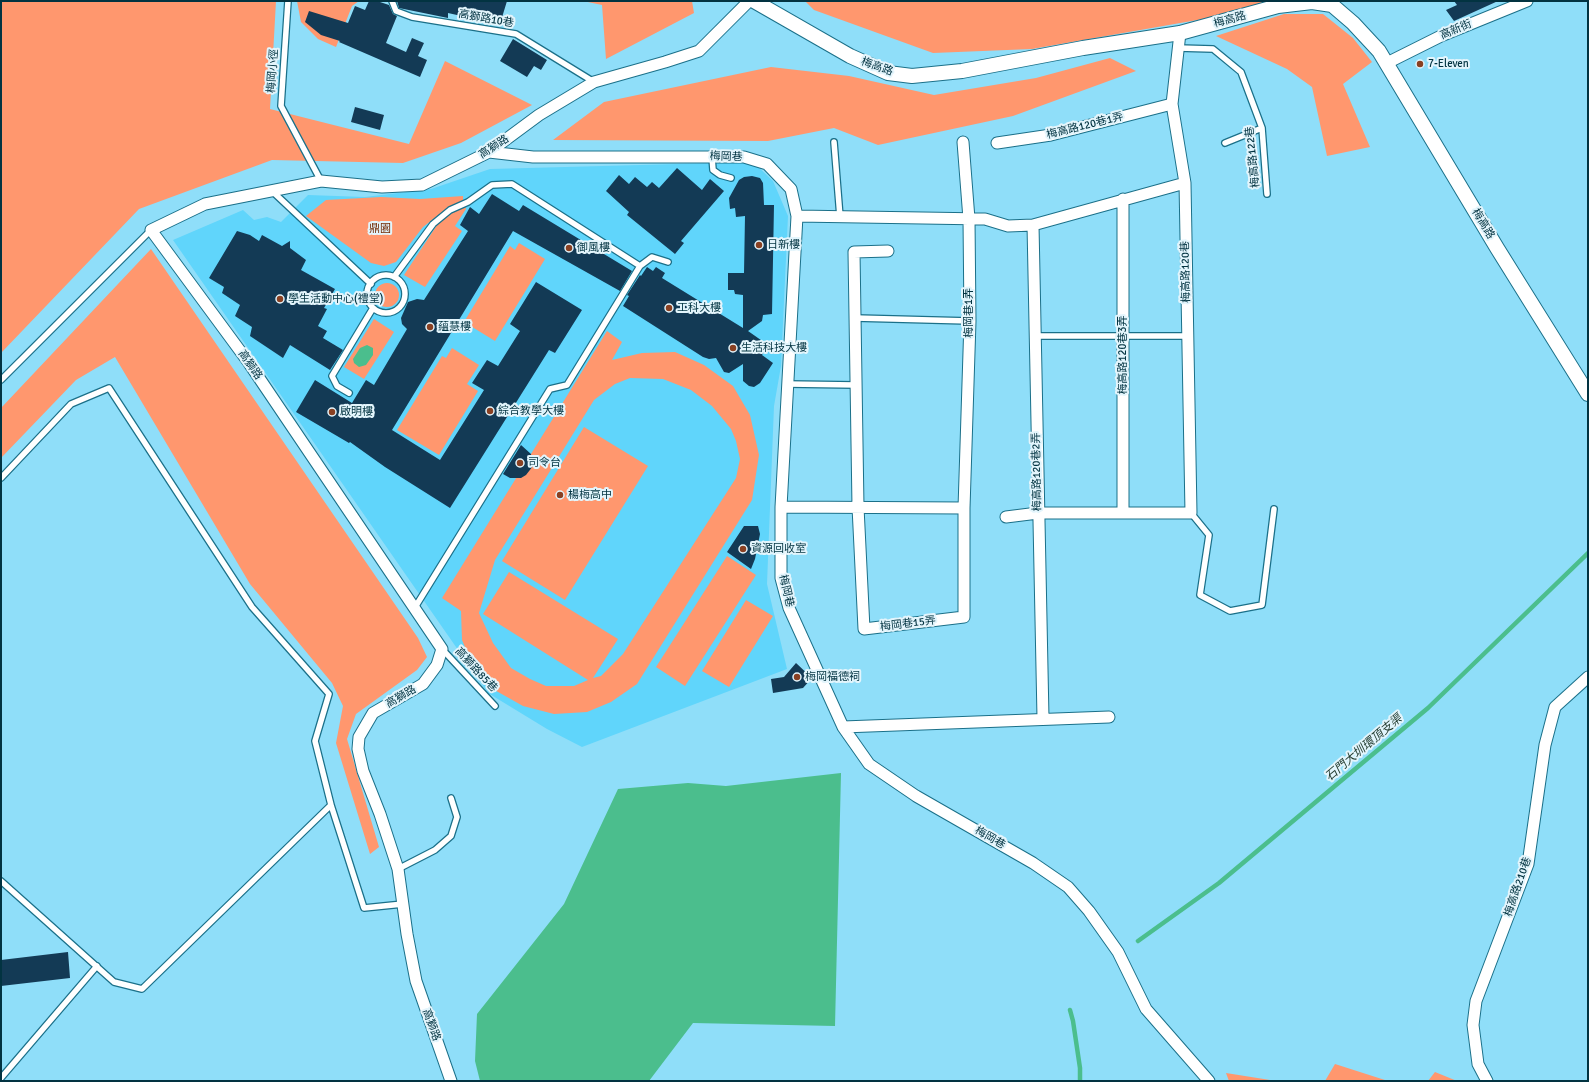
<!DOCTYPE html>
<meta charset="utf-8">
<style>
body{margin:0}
#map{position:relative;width:1589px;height:1082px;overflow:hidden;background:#8fdef9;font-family:Signika,sans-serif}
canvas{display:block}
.frame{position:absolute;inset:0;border:2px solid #023341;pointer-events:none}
</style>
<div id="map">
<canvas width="1589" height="1082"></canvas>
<div class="frame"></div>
</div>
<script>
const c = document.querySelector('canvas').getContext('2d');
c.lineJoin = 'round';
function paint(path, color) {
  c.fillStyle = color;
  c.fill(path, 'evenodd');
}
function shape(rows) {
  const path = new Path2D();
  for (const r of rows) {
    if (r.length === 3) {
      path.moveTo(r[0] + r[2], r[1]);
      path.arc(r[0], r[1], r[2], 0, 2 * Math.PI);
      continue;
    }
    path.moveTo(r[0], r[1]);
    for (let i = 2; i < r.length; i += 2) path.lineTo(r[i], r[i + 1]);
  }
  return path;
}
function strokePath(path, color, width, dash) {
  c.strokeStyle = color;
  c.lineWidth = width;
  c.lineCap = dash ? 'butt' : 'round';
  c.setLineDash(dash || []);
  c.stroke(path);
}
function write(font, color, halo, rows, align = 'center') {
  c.font = font + ' Signika,"Noto Sans TC",sans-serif';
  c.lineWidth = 4;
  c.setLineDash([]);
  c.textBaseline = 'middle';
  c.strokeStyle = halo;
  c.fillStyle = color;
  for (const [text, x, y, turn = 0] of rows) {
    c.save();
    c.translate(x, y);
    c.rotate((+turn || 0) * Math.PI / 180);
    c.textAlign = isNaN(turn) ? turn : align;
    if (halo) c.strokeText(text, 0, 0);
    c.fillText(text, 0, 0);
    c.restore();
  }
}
paint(shape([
 [753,162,773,181,788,216,781,366,774,406,767,584,787,669,582,747,547,729,488,693,173,240,243,210,254,220,267,217,281,222,308,195,365,197,431,189,490,169]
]), '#60d5fb');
paint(shape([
 [1,1,276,1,270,109,409,144,445,61,532,105,461,143,403,163,272,160,139,209,1,353],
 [297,1,359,1,352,6,336,47,318,39,301,22],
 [583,1,692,1,694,13,606,59,602,5],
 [805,1,1281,1,1243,12,1032,49,933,53,814,10],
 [1284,14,1323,14,1353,38,1372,62,1343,84,1370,147,1327,156,1312,87,1287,69,1216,36],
 [1110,58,1136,71,1013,116,878,145,834,128,768,141,553,140,604,102,771,67,849,76,934,95,1036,78],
 [463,196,463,201,445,210,423,227,396,262,384,266,371,263,306,216,326,200,381,197,420,199],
 [465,206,466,209,455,226,462,231,425,287,404,275,439,222,450,213],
 [519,243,545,259,495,341,464,322,510,246,515,250],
 [151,249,418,638,427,657,417,670,356,714,347,739,379,847,370,854,336,743,343,706,332,683,250,584,115,357,76,380,1,458,1,408],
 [387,295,12],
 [374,319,394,332,364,379,344,367],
 [607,331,622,342,612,360,642,353,675,352,704,365,733,386,750,415,759,455,752,500,637,684,611,702,587,712,554,714,523,706,491,688,473,666,462,640,461,611,442,598],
 [630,378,663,379,691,390,712,406,731,429,736,441,740,459,736,478,623,654,601,676,593,678,618,639,509,572,483,614,588,680,574,686,546,686,530,679,511,668,493,643,479,613,495,560,594,400,615,384],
 [452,348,479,365,467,384,478,391,439,455,397,430,442,356,446,358],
 [584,427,648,466,565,600,502,561],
 [727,556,756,575,685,686,656,667],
 [746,600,773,616,729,687,702,671],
 [1335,1064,1388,1081,1325,1081],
 [1435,1072,1457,1081,1428,1081],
 [1226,1073,1270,1080,1272,1081,1229,1081]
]), '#ff976e');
paint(shape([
 [367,345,373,348,373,355,366,365,359,367,354,363,353,359,360,348],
 [841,773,835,1026,693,1023,649,1081,480,1081,475,1061,477,1014,564,904,618,789,688,783,726,786]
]), '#4bbe8d');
strokePath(shape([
 [1138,941,1219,883,1428,708,1588,553],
 [1070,1010,1073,1021,1080,1068,1080,1081]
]), '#4bbe8d', 4.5);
paint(shape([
 [369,1,377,1,389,5,393,14,397,16,386,43,406,52,412,38,424,43,418,56,427,60,420,77,339,42,340,41,321,35,305,22,309,11,348,23,355,6,365,10],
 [397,1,507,1,500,24,467,15,466,17,448,13,448,18,399,8],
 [1454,1,1498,1,1454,21,1446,10,1457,5],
 [513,39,547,60,541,70,534,66,527,77,500,61],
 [355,107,384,115,380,130,351,122],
 [677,168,702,190,710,179,724,191,681,241,684,243,675,254,627,215,629,212,606,191,619,175,629,184,635,177,647,187,652,182,659,188],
 [752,176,760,178,763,183,764,205,774,205,772,314,763,315,762,321,748,331,768,345,762,355,773,363,760,383,754,387,749,386,743,381,743,364,729,373,724,372,716,358,709,359,703,357,623,306,629,296,627,295,640,275,641,276,647,267,653,271,656,267,665,273,662,278,743,328,743,295,735,294,734,290,728,290,728,273,744,273,745,216,736,217,735,208,730,209,729,198,739,180,744,177],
 [492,194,519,211,523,205,632,271,620,291,513,231,392,430,440,460,484,390,472,383,487,360,498,366,520,331,510,324,536,282,582,310,555,353,549,350,450,508,385,467,350,442,349,443,296,412,315,380,352,403,366,380,374,385,407,329,402,324,401,318,408,302,417,299,424,300,468,231,460,225,470,207,479,214],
 [237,231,250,235,259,241,262,235,282,246,290,241,290,248,306,260,301,270,335,289,324,308,327,309,318,326,327,331,323,338,343,350,330,370,290,345,283,358,250,336,252,327,235,316,240,305,222,293,224,287,209,278],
 [521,445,531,454,533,466,526,475,521,478,510,478,503,474],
 [744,526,758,526,760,534,755,559,751,569,727,552],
 [796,663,812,678,803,688,773,693,771,679,784,677],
 [68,952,70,978,1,986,1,960]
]), '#133a55');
const service = shape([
 [288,1,281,106,321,181],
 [392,1,396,11,412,17,516,34,594,82],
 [1178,48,1213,49,1241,72,1262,128,1267,194],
 [834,142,840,217],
 [1225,143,1262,128],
 [712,157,713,170,720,175,731,178],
 [272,191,371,284],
 [386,294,19],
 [394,277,433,224,450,210,468,202,492,185,512,184,640,266,652,257,668,262],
 [855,318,970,321],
 [1035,336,1187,336],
 [1,380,151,230],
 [787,384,856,385],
 [349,393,337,386,332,376,373,308],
 [1,478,71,404,109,388,252,607,329,694,315,741,331,805],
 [1191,513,1209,535,1200,595,1230,611,1262,605,1274,509],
 [414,609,550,389,567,385,640,266],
 [442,649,495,706],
 [398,869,435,850,451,836,457,817,451,798],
 [1,881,114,982,142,989,331,805,364,908,403,904],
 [1,1078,97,966]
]);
const minor = shape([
 [1387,63,1441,36,1527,1],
 [997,143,1051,135,1172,104],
 [489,152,533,157,744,157,767,164,791,189,797,216,781,507,781,578,789,608,843,727,869,764,916,796,1033,863,1068,887,1089,911,1118,952,1146,1009,1209,1081],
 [1123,199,1123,511],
 [797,216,985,219,1008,226,1033,225,1185,183],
 [1033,225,1043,718],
 [888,251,854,252,858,507,864,629,964,617,964,508,970,321,969,219,963,142],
 [781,507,964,508],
 [1006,517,1038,513,1191,513,1185,183,1172,104,1180,33],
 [843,727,1109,717],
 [451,1081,416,981,407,934,398,869,380,814,363,771,358,749,359,737,373,713,423,684,437,665,442,649,249,363,151,230,205,204,321,181,382,187,422,185,489,152,539,115,594,82,665,62,699,51,749,1],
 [1487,1081,1478,1064,1473,1025,1476,1001,1528,864,1545,745,1555,707,1588,677]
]);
const tertiary = shape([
 [754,1,850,56,888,73,912,76,962,71,1083,48,1180,33,1278,6,1312,2,1332,5,1353,23,1379,51,1497,248,1588,394]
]);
strokePath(service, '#1b7089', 8);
strokePath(minor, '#1b7089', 13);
strokePath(tertiary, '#1b7089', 16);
strokePath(service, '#fff', 5.5);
strokePath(minor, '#fff', 11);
strokePath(tertiary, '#fff', 14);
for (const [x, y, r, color] of [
 [1420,64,4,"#894022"],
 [759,245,4,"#894022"],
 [569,248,4,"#894022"],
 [280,299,4,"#894022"],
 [669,308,4,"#894022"],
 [430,327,4,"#894022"],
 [733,348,4,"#894022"],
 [490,411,4,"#894022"],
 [332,412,4,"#894022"],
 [520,463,4,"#894022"],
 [560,495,4,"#894022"],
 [743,549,4,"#894022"],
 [797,677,4,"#894022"]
]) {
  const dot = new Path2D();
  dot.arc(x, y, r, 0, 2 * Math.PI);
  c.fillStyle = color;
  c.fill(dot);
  strokePath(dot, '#e3f5fc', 1.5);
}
write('11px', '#023341', '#e3f5fc', [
 ["高獅路10巷",486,19,10],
 ["梅高路",1230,20,-15],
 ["高新街",1456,30,-23],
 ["梅高路",877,67,20],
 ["梅岡小徑",273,71,-86],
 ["梅高路120巷1弄",1085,126,-14],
 ["高獅路",494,147,-33],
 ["梅岡巷",726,157,2],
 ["梅高路122巷",1253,157,-96],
 ["梅高路",1483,224,59],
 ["梅高路120巷",1186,272,-91],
 ["梅岡巷1弄",969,313,-90],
 ["梅高路120巷3弄",1123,355,-90],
 ["高獅路",250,365,55],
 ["梅高路120巷2弄",1037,472,-91],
 ["梅岡巷",786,591,77],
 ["梅岡巷15弄",908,624,-7],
 ["高獅路85巷",476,670,47],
 ["高獅路",401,697,-30],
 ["梅岡巷",990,838,30],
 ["梅高路210巷",1518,887,-71],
 ["高獅路",431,1025,70]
]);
write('11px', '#023341', '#e3f5fc', [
 ["7-Eleven",1428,64],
 ["日新樓",767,245],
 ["御風樓",577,248],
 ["學生活動中心(禮堂)",288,299],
 ["工科大樓",677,308],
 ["蘊慧樓",438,327],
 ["生活科技大樓",741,348],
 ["綜合教學大樓",498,411],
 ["啟明樓",340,412],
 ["司令台",528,463],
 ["楊梅高中",568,495],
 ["資源回收室",751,549],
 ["梅岡福德祠",805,677]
], 'left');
write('11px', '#712801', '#e3f5fc', [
 ["鼎園",380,229]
]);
write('italic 12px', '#233c30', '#e3f5fc', [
 ["石門大圳環頂支渠",1364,748,-40]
]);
</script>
